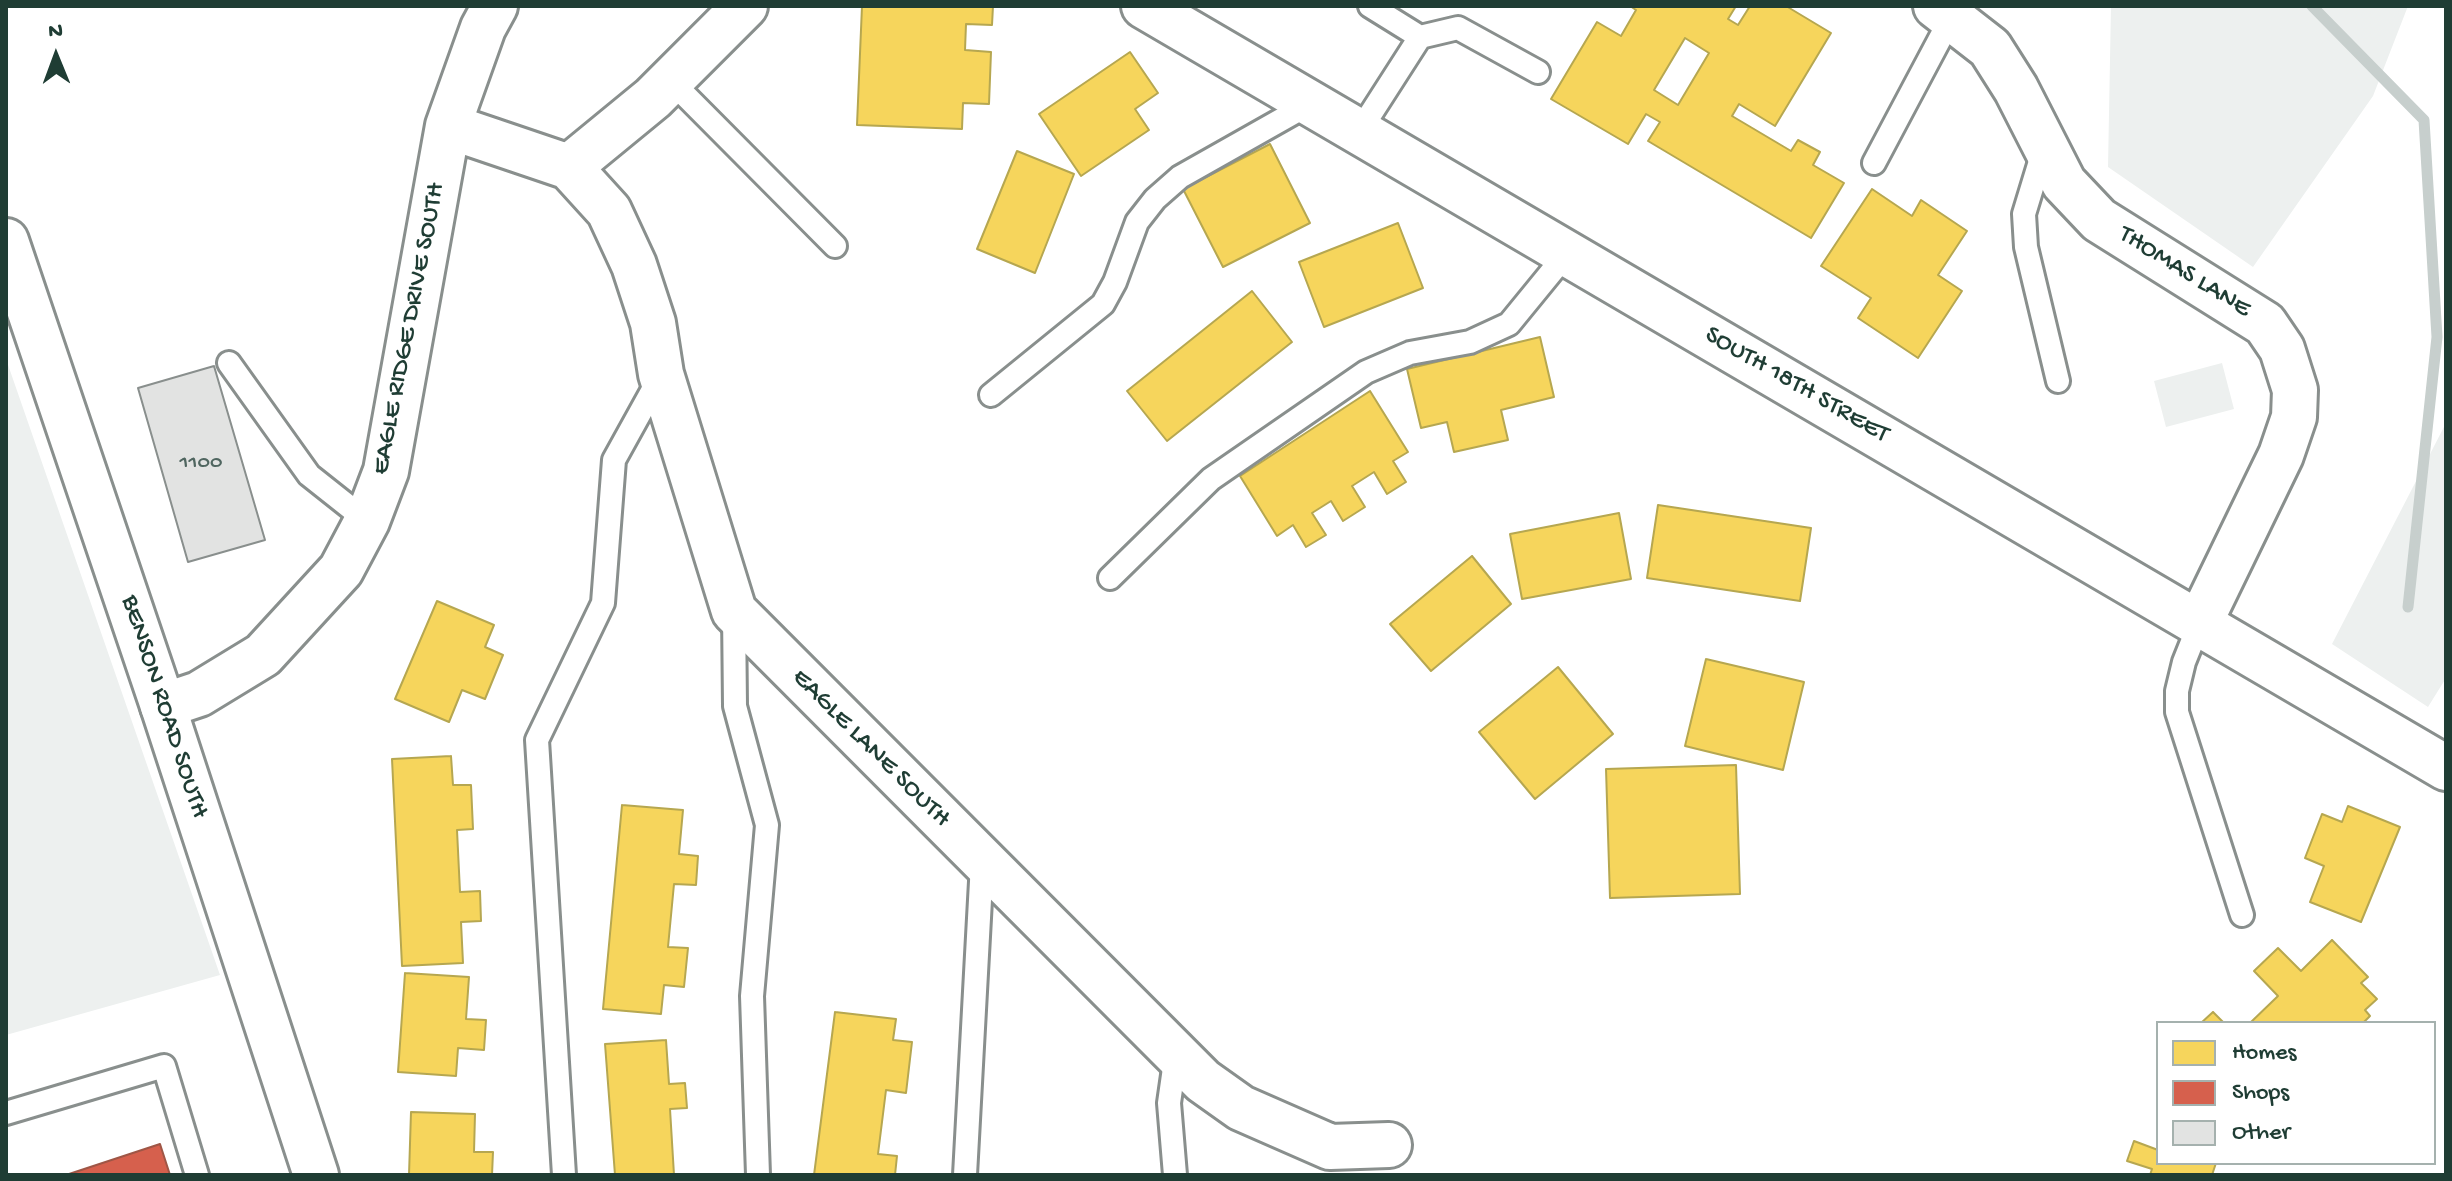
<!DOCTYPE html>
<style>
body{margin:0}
#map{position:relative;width:2452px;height:1181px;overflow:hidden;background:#fff;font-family:"Gochi Hand",sans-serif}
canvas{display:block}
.frame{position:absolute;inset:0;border:8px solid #1f3d34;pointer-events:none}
.legend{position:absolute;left:2156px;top:1021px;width:280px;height:144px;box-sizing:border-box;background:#fff;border:2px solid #a5b1ae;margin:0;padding:10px 14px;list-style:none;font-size:24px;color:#1f3d34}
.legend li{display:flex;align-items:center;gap:16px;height:40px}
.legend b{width:40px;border:2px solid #a5b1ae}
.north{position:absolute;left:16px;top:16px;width:80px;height:80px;-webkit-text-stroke:6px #fff;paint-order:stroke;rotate:359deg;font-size:22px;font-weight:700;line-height:32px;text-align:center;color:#1f3d34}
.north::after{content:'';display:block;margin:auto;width:28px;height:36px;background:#1f3d34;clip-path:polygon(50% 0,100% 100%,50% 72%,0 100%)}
</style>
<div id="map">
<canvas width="2452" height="1181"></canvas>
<div class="frame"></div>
<ul class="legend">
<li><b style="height:22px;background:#f6d55c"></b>Homes</li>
<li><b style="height:22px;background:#d6604d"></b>Shops</li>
<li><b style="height:22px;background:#e2e3e2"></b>Other</li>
</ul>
<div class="north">N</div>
</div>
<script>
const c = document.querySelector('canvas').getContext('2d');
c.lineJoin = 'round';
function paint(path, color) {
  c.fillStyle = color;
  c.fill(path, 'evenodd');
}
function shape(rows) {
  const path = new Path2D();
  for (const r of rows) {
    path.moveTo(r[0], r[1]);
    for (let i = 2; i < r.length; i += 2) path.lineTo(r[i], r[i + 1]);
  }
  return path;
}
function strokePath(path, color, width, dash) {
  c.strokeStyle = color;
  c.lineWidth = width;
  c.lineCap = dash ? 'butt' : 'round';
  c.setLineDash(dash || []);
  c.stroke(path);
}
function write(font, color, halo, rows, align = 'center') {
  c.font = font + ' "Gochi Hand",sans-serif';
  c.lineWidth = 8;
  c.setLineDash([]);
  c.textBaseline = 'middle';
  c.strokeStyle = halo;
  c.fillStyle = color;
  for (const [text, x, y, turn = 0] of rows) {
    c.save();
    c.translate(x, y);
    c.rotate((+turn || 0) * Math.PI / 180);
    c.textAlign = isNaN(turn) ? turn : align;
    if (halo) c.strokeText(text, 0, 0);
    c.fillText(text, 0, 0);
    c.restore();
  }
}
paint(shape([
 [2111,6,2408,6,2373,96,2253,267,2108,167],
 [6,359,220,975,6,1035],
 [2222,363,2234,409,2166,427,2154,381],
 [2446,423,2446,678,2428,707,2332,644]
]), '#edf0ef');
const homes = shape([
 [862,6,993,6,992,25,966,24,965,50,991,52,989,104,963,103,962,129,857,125,862,6],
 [1630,6,1736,6,1728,19,1738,25,1750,6,1786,6,1831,33,1775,126,1739,104,1732,116,1791,151,1798,140,1820,152,1813,165,1844,183,1811,238,1648,141,1660,122,1646,114,1628,144,1551,99,1597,22,1621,36,1636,10,1630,6],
 [1685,38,1709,53,1678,105,1654,90,1685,38],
 [1130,52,1158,93,1135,109,1149,130,1081,176,1039,114,1130,52],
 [1270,144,1310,223,1223,267,1183,189,1270,144],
 [1017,151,1074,174,1035,273,977,249,1017,151],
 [1872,189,1912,216,1921,200,1967,231,1938,275,1962,291,1918,358,1858,318,1871,298,1821,266,1872,189],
 [1398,223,1423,288,1324,327,1299,262,1398,223],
 [1252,291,1292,342,1167,441,1127,391,1252,291],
 [1540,337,1554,397,1501,410,1508,440,1454,452,1447,422,1421,428,1407,369,1540,337],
 [1370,391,1408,452,1393,461,1406,482,1387,494,1374,472,1352,486,1365,507,1343,521,1331,501,1312,513,1326,535,1306,547,1293,525,1277,536,1240,476,1370,391],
 [1658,505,1811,528,1800,601,1647,578,1658,505],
 [1619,513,1631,579,1522,599,1510,534,1619,513],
 [1472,556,1511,604,1431,671,1390,624,1472,556],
 [437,601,494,625,485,647,503,655,485,699,462,690,449,722,395,699,437,601],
 [1706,659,1804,682,1783,770,1685,746,1706,659],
 [1558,667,1613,734,1535,799,1479,732,1558,667],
 [451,756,453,785,471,785,473,829,457,830,460,892,480,891,481,921,461,922,463,963,402,966,392,759,451,756],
 [1736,765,1740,894,1610,898,1606,769,1736,765],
 [622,805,683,810,679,854,698,856,696,885,674,884,668,947,688,948,684,987,664,985,661,1014,603,1009,622,805],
 [2348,806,2400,827,2361,922,2310,902,2324,866,2305,858,2322,814,2342,822,2348,806],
 [2332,940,2368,977,2361,983,2377,999,2365,1010,2370,1016,2363,1023,2250,1023,2278,996,2254,971,2278,948,2301,971,2332,940],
 [405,973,469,977,466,1019,486,1020,484,1050,458,1048,456,1076,398,1072,405,973],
 [835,1012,896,1019,893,1040,912,1042,906,1093,886,1090,878,1154,897,1156,895,1175,814,1175,835,1012],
 [2213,1012,2224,1023,2201,1023,2213,1012],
 [666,1040,669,1084,685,1083,687,1108,670,1109,674,1175,615,1175,605,1044,666,1040],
 [411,1112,475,1114,474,1152,493,1152,492,1175,409,1175,411,1112],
 [2134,1141,2158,1150,2158,1163,2216,1163,2212,1175,2150,1175,2152,1169,2127,1161,2134,1141]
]);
paint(homes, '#f6d55c');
strokePath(homes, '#b6a750', 2);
const shops = shape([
 [160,1144,170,1175,66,1175,160,1144]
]);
paint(shops, '#d6604d');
strokePath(shops, '#9f5646', 2);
strokePath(shape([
 [2312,6,2424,120,2437,337,2408,607]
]), '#c7cfcd', 11);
const building = shape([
 [214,366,265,540,188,562,138,388,214,366]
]);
paint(building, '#e2e3e2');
strokePath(building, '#898f8d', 2);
const service = shape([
 [1420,37,1458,28,1538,72],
 [671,81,835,246],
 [1359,132,1420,37,1370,6],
 [2045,145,2024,214,2026,247,2058,381],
 [1874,163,1951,18],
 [229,363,309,475,367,521],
 [991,395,1103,304,1115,282,1137,222,1155,199,1180,177,1311,103],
 [1110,578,1211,479,1366,372,1410,353,1470,342,1509,324,1567,253],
 [734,612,735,706,767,825,752,996,758,1175],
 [2200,622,2184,662,2177,691,2177,712,2242,915],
 [6,1113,164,1066,197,1175],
 [564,1175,537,740,603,603,614,460,661,375],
 [965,1175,982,863],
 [1175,1175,1169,1103,1176,1054]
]);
const minor = shape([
 [1144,6,2446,768],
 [1936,6,1990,48,2016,89,2064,183,2099,220,2265,324,2282,349,2295,390,2294,417,2281,455,2200,622],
 [448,126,569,167,609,211,634,265,653,323,661,374,734,611,1203,1081,1241,1108,1330,1147,1389,1145],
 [569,167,653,98,745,6],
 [163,706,199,694,263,655,341,570,367,521,386,471,448,126,483,28,495,6]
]);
const tertiary = shape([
 [6,241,163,706,316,1175]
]);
strokePath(service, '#898f8d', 28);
strokePath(minor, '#898f8d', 50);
strokePath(tertiary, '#898f8d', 50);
strokePath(service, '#fff', 22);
strokePath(minor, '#fff', 44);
strokePath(tertiary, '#fff', 44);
write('22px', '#506660', null, [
 ["1100",201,464]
]);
write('26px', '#1f3d34', '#fff', [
 ["THOMAS LANE",2184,273,32],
 ["EAGLE RIDGE DRIVE SOUTH",410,329,-79],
 ["SOUTH 18TH STREET",1796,386,30],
 ["BENSON ROAD SOUTH",163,707,72],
 ["EAGLE LANE SOUTH",870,749,45]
]);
</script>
